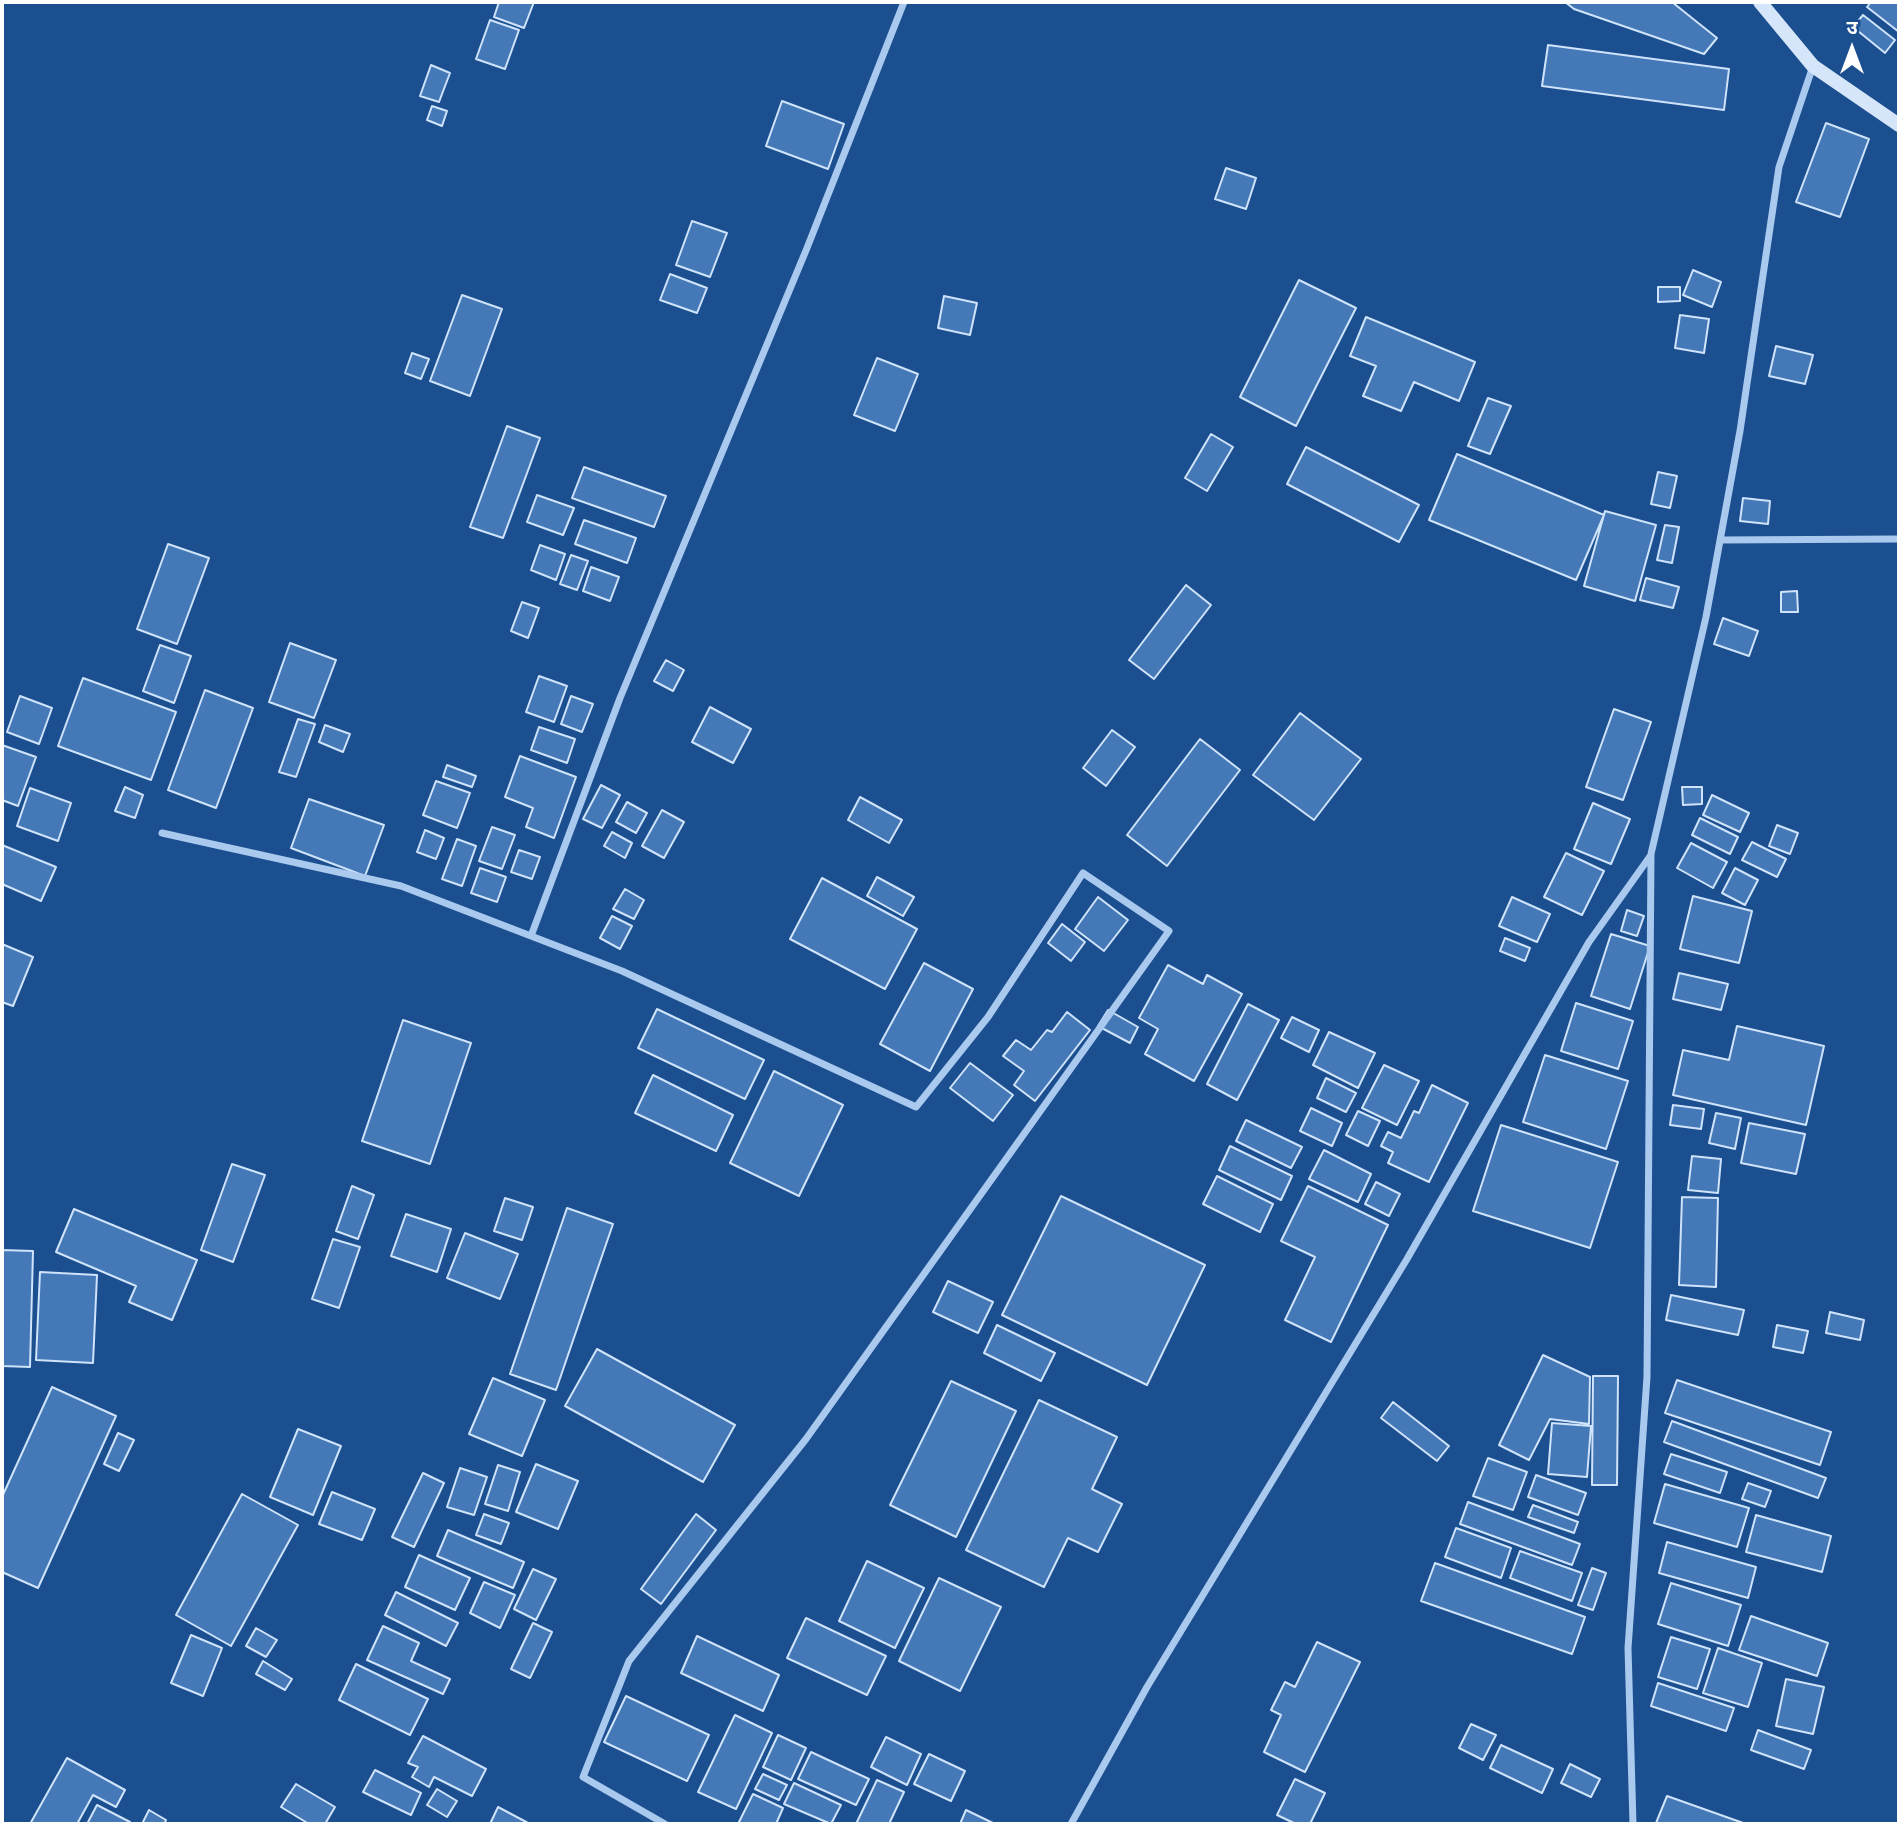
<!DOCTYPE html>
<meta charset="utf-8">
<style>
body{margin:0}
#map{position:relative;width:1901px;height:1826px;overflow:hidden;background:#1b4f8f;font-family:Figtree,"Noto Sans Devanagari",sans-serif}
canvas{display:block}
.frame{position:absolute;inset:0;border:4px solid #fff;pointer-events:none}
.north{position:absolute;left:1817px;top:14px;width:70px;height:70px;-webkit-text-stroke:5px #1b4f8f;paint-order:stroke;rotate:0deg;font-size:19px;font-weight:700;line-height:28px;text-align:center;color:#fff}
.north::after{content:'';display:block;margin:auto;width:24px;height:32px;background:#fff;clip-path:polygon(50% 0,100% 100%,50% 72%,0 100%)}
</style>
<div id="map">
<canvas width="1901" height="1826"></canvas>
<div class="frame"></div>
<div class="north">उ</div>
</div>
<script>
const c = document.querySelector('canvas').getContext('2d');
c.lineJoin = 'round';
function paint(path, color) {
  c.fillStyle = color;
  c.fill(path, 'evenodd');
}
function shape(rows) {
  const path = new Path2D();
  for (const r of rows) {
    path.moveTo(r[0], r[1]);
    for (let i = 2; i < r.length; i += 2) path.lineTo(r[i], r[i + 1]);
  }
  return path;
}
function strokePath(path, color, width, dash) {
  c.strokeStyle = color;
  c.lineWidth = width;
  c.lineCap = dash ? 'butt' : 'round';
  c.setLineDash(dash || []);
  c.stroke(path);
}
const building = shape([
 [499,2,534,2,524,28,494,17,499,2],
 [1565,2,1672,2,1717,38,1704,54,1574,9,1565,2],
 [1871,2,1899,2,1899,32,1867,7,1871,2],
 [1863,15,1895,40,1885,53,1853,27,1863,15],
 [490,20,519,30,505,69,476,59,490,20],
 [1548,45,1729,69,1724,110,1542,86,1548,45],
 [431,65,450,73,439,102,420,96,431,65],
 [782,101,844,124,828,169,766,146,782,101],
 [432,106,447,111,442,126,427,120,432,106],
 [1826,123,1869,139,1840,217,1796,202,1826,123],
 [1226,168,1256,178,1246,209,1215,199,1226,168],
 [692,221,727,233,710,277,676,265,692,221],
 [1693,270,1721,282,1712,307,1683,295,1693,270],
 [670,274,707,288,697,313,660,300,670,274],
 [1299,280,1356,308,1296,426,1240,397,1299,280],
 [1658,287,1680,287,1680,301,1658,302,1658,287],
 [462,295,502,309,470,396,430,381,462,295],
 [944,296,977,303,970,335,938,328,944,296],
 [1680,315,1709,319,1704,353,1675,348,1680,315],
 [1366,317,1475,362,1459,401,1414,382,1401,411,1363,396,1376,366,1350,356,1366,317],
 [1776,346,1813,355,1805,384,1769,376,1776,346],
 [412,353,429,359,421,379,405,373,412,353],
 [877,358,918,374,895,431,854,415,877,358],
 [1488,398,1511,406,1490,454,1468,446,1488,398],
 [507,426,540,438,503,538,470,527,507,426],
 [1211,434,1233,447,1207,491,1185,478,1211,434],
 [1306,447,1419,505,1399,542,1287,484,1306,447],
 [1457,454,1604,515,1576,580,1429,520,1457,454],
 [584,467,666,496,654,527,572,498,584,467],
 [1658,472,1677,476,1670,508,1651,504,1658,472],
 [537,495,574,508,563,535,527,522,537,495],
 [1743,498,1770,501,1768,524,1740,521,1743,498],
 [1605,511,1656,525,1635,601,1584,586,1605,511],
 [584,520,636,538,627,563,575,544,584,520],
 [1665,525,1679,527,1672,563,1657,560,1665,525],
 [168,544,209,558,177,644,137,629,168,544],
 [540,545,565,554,556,580,531,570,540,545],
 [571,555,588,561,577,590,560,584,571,555],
 [591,567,619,577,610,601,583,591,591,567],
 [1646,578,1679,587,1673,608,1640,600,1646,578],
 [1186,585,1211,605,1154,679,1129,660,1186,585],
 [1797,591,1798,612,1781,612,1781,592,1797,591],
 [522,602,539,608,528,638,511,631,522,602],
 [1723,618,1758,631,1749,656,1714,644,1723,618],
 [290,643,336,660,314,718,269,702,290,643],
 [160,645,191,656,174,703,143,691,160,645],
 [666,660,684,670,673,691,654,681,666,660],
 [539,676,567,686,554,722,526,712,539,676],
 [83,678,176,712,151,780,58,746,83,678],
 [205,690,253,708,216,808,168,790,205,690],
 [20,696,52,708,39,744,7,732,20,696],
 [571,696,593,704,582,732,561,724,571,696],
 [710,707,751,729,733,763,692,742,710,707],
 [1614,709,1651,722,1623,800,1586,787,1614,709],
 [1300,713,1361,759,1314,820,1253,775,1300,713],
 [298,719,315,724,296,777,279,772,298,719],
 [325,725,350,734,343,752,319,742,325,725],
 [539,727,575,739,567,763,531,750,539,727],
 [1112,730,1135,747,1106,786,1083,768,1112,730],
 [1200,739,1240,770,1167,866,1127,835,1200,739],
 [2,745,36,757,18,806,2,800,2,745],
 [520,756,576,777,554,838,526,827,533,808,505,797,520,756],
 [447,765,476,776,472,787,443,777,447,765],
 [436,781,470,793,457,828,423,815,436,781],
 [601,785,620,795,602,828,583,819,601,785],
 [125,787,143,795,135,818,115,811,125,787],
 [1682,787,1702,787,1702,804,1683,805,1682,787],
 [30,788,71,803,58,841,17,826,30,788],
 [1712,795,1749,813,1740,832,1703,815,1712,795],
 [860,797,902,820,889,843,848,820,860,797],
 [309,799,384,825,365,876,291,848,309,799],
 [627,802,647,813,636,833,616,822,627,802],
 [1593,803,1630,819,1611,864,1574,849,1593,803],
 [662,810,684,822,664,858,642,846,662,810],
 [1700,818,1738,837,1730,854,1692,835,1700,818],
 [1777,825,1798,833,1790,854,1769,846,1777,825],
 [492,827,515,835,502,869,479,861,492,827],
 [425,830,444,838,436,859,417,852,425,830],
 [612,832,632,843,625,858,604,846,612,832],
 [457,839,476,846,462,886,442,879,457,839],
 [1752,842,1786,859,1777,877,1742,860,1752,842],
 [1691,843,1727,862,1713,888,1677,868,1691,843],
 [2,845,56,867,41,901,2,884,2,845],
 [519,850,540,857,532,879,511,872,519,850],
 [1566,853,1604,871,1582,915,1544,897,1566,853],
 [480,868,506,877,497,902,471,893,480,868],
 [1735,868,1758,880,1745,905,1722,893,1735,868],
 [877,877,914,897,903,916,867,896,877,877],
 [822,878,917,929,885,989,790,939,822,878],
 [625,889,644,900,634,919,613,909,625,889],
 [1693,896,1752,911,1739,963,1680,949,1693,896],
 [1098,897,1128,920,1104,951,1075,929,1098,897],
 [1512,897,1550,914,1537,942,1499,926,1512,897],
 [1627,910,1644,916,1637,936,1621,931,1627,910],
 [612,916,632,926,620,949,600,938,612,916],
 [1062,924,1085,942,1071,961,1048,943,1062,924],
 [1611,934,1650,946,1630,1009,1591,996,1611,934],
 [1505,938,1530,948,1525,961,1500,951,1505,938],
 [2,944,33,957,13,1006,2,1002,2,944],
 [924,963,973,989,930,1071,880,1044,924,963],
 [1168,965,1203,984,1207,975,1242,994,1194,1081,1145,1054,1158,1029,1139,1018,1168,965],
 [1679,973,1728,984,1721,1010,1673,999,1679,973],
 [1576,1003,1633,1021,1618,1069,1561,1051,1576,1003],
 [1248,1004,1279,1020,1237,1100,1207,1084,1248,1004],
 [657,1009,764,1060,745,1099,638,1048,657,1009],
 [1108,1010,1138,1027,1130,1043,1098,1026,1108,1010],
 [1067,1012,1090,1030,1035,1101,1014,1085,1024,1071,1003,1056,1016,1040,1031,1050,1047,1030,1052,1032,1067,1012],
 [1292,1017,1319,1030,1309,1052,1281,1038,1292,1017],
 [403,1020,471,1043,430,1164,362,1141,403,1020],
 [1737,1026,1824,1046,1806,1125,1673,1095,1683,1050,1729,1060,1737,1026],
 [1329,1032,1375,1053,1358,1088,1313,1065,1329,1032],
 [1545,1055,1628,1081,1606,1149,1523,1122,1545,1055],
 [970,1063,1013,1095,993,1121,950,1088,970,1063],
 [1384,1065,1419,1081,1397,1125,1362,1108,1384,1065],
 [774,1071,843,1105,799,1196,730,1163,774,1071],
 [653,1075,733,1115,716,1151,635,1113,653,1075],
 [1326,1078,1356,1093,1346,1112,1317,1098,1326,1078],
 [1432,1085,1468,1103,1429,1182,1388,1163,1393,1152,1381,1146,1388,1132,1401,1138,1414,1111,1419,1113,1432,1085],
 [1673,1105,1704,1109,1701,1129,1670,1125,1673,1105],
 [1311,1108,1342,1123,1332,1146,1300,1131,1311,1108],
 [1358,1111,1380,1121,1368,1146,1346,1135,1358,1111],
 [1716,1113,1741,1118,1735,1149,1709,1143,1716,1113],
 [1246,1120,1302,1147,1291,1168,1236,1141,1246,1120],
 [1749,1123,1805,1134,1796,1174,1741,1163,1749,1123],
 [1501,1125,1618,1162,1590,1248,1473,1211,1501,1125],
 [1230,1146,1292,1176,1281,1200,1219,1170,1230,1146],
 [1324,1150,1371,1174,1358,1202,1309,1179,1324,1150],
 [1692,1156,1721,1159,1718,1193,1688,1190,1692,1156],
 [232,1164,265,1175,233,1262,201,1250,232,1164],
 [1217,1176,1273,1204,1260,1232,1203,1204,1217,1176],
 [1376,1182,1400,1194,1389,1216,1365,1204,1376,1182],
 [352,1186,374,1195,358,1239,336,1231,352,1186],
 [1308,1186,1388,1225,1331,1342,1285,1320,1315,1257,1281,1241,1308,1186],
 [1061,1196,1205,1265,1147,1385,1002,1315,1061,1196],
 [1682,1197,1718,1198,1716,1287,1679,1285,1682,1197],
 [505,1198,533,1207,522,1240,494,1231,505,1198],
 [567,1208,613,1224,556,1390,510,1374,567,1208],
 [74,1209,197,1260,172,1320,129,1302,136,1286,56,1252,74,1209],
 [406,1214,451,1229,437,1272,391,1256,406,1214],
 [465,1233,518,1254,500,1299,447,1278,465,1233],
 [333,1239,360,1247,339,1308,312,1299,333,1239],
 [2,1250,33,1251,30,1367,2,1366,2,1250],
 [40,1272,97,1275,93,1363,36,1360,40,1272],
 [948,1281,993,1302,978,1333,933,1312,948,1281],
 [1671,1295,1744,1310,1738,1335,1666,1320,1671,1295],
 [1830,1312,1864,1320,1860,1340,1826,1333,1830,1312],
 [997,1325,1055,1353,1041,1381,984,1353,997,1325],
 [1777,1325,1808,1331,1803,1353,1773,1347,1777,1325],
 [597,1349,735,1425,703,1482,565,1406,597,1349],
 [1543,1355,1590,1377,1589,1424,1550,1419,1529,1460,1499,1445,1543,1355],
 [1593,1376,1618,1376,1617,1485,1592,1485,1593,1376],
 [493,1378,545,1400,522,1456,469,1434,493,1378],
 [1677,1380,1831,1432,1820,1465,1665,1413,1677,1380],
 [951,1381,1016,1411,956,1537,890,1505,951,1381],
 [52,1387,116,1416,38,1588,2,1572,2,1497,52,1387],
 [1039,1400,1117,1437,1092,1489,1122,1504,1098,1552,1068,1538,1044,1587,966,1550,1039,1400],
 [1393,1402,1449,1446,1437,1461,1381,1418,1393,1402],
 [1672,1421,1826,1478,1818,1498,1664,1442,1672,1421],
 [1552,1423,1591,1426,1587,1477,1548,1474,1552,1423],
 [298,1429,341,1446,313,1515,270,1497,298,1429],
 [118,1433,134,1440,119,1471,104,1464,118,1433],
 [1671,1454,1727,1472,1720,1493,1664,1474,1671,1454],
 [1488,1458,1527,1472,1513,1510,1473,1496,1488,1458],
 [536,1464,578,1481,558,1529,516,1512,536,1464],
 [498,1465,520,1472,508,1511,485,1504,498,1465],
 [460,1468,487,1477,474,1515,447,1507,460,1468],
 [423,1473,444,1483,414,1547,392,1537,423,1473],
 [1536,1475,1586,1493,1578,1515,1528,1497,1536,1475],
 [1748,1483,1771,1491,1765,1507,1742,1499,1748,1483],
 [1665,1484,1749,1508,1737,1547,1654,1523,1665,1484],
 [332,1492,375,1509,362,1540,319,1524,332,1492],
 [242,1494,298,1525,231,1646,176,1615,242,1494],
 [1468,1502,1580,1544,1572,1565,1460,1524,1468,1502],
 [1533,1505,1578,1522,1574,1533,1528,1517,1533,1505],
 [484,1514,509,1523,501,1544,476,1535,484,1514],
 [696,1514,716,1530,661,1604,641,1589,696,1514],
 [1756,1515,1831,1536,1822,1572,1746,1552,1756,1515],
 [1456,1528,1511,1548,1501,1578,1445,1557,1456,1528],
 [448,1530,524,1562,513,1588,437,1556,448,1530],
 [1667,1542,1756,1567,1748,1598,1659,1573,1667,1542],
 [1520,1551,1582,1573,1572,1601,1510,1578,1520,1551],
 [419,1555,470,1578,455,1610,405,1587,419,1555],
 [867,1561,924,1588,895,1648,839,1621,867,1561],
 [1435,1563,1585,1617,1572,1654,1421,1601,1435,1563],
 [1592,1568,1606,1573,1593,1610,1578,1605,1592,1568],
 [533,1569,556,1579,536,1620,514,1609,533,1569],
 [939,1578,1001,1607,960,1691,899,1661,939,1578],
 [484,1582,515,1595,500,1628,470,1613,484,1582],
 [1671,1583,1741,1605,1728,1646,1658,1624,1671,1583],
 [396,1592,458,1623,446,1646,385,1615,396,1592],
 [1751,1616,1828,1643,1817,1676,1739,1650,1751,1616],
 [806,1618,886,1656,867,1695,787,1658,806,1618],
 [533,1623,552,1632,530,1678,511,1669,533,1623],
 [383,1626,419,1643,411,1661,450,1679,443,1694,367,1660,383,1626],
 [256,1628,277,1640,266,1657,246,1646,256,1628],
 [191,1635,222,1648,203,1696,171,1683,191,1635],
 [697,1636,779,1675,763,1711,681,1673,697,1636],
 [1671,1637,1710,1649,1697,1689,1658,1677,1671,1637],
 [1317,1642,1360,1662,1305,1772,1264,1752,1281,1715,1271,1710,1285,1682,1295,1687,1317,1642],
 [1718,1648,1762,1663,1748,1707,1703,1693,1718,1648],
 [263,1661,292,1679,285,1690,256,1674,263,1661],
 [356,1664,428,1699,410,1735,339,1700,356,1664],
 [1786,1679,1824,1687,1813,1734,1776,1726,1786,1679],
 [1658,1683,1734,1708,1726,1731,1651,1706,1658,1683],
 [626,1696,709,1735,687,1781,604,1742,626,1696],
 [735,1715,772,1733,736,1809,698,1792,735,1715],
 [1471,1724,1496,1735,1483,1760,1459,1748,1471,1724],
 [1758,1730,1811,1750,1804,1769,1751,1750,1758,1730],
 [778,1735,806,1748,791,1780,763,1767,778,1735],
 [423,1736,486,1769,472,1796,434,1777,429,1787,412,1777,418,1767,408,1763,423,1736],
 [886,1737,921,1754,907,1785,871,1767,886,1737],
 [1501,1745,1553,1769,1542,1793,1490,1768,1501,1745],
 [811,1752,869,1779,856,1805,798,1779,811,1752],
 [929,1754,965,1771,951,1801,914,1784,929,1754],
 [67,1758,125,1790,116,1807,93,1795,77,1824,30,1824,67,1758],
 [1570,1764,1600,1779,1591,1797,1561,1783,1570,1764],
 [375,1770,421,1793,411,1815,363,1792,375,1770],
 [763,1774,787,1785,779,1800,755,1789,763,1774],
 [1295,1779,1325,1793,1310,1824,1296,1824,1277,1815,1295,1779],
 [877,1780,904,1792,889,1824,856,1824,877,1780],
 [794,1783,841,1805,831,1824,784,1804,794,1783],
 [296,1784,335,1807,325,1824,309,1824,281,1807,296,1784],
 [437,1789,457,1801,447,1817,427,1805,437,1789],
 [753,1794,783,1808,776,1824,738,1824,753,1794],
 [1667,1796,1746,1824,1659,1824,1656,1823,1667,1796],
 [97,1805,130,1822,128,1824,87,1824,97,1805],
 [498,1807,530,1824,490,1824,498,1807],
 [149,1810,166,1820,164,1824,142,1824,149,1810],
 [966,1810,995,1824,960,1824,966,1810]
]);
paint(building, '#4478b7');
strokePath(building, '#cfe3fa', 2);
strokePath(shape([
 [1720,540,1899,539],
 [162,833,401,886,622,971,916,1107,988,1017,1083,873,1169,931,806,1439,629,1661,583,1777,665,1824],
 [531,936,620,698,807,248,904,2],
 [1071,1824,1147,1687,1407,1259,1589,942,1651,855],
 [1633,1824,1628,1648,1647,1377,1651,854,1706,617,1740,431,1779,167,1813,66]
]), '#a9c9ee', 7);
strokePath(shape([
 [1760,2,1813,66,1899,125]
]), '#d6e6fa', 14);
</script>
